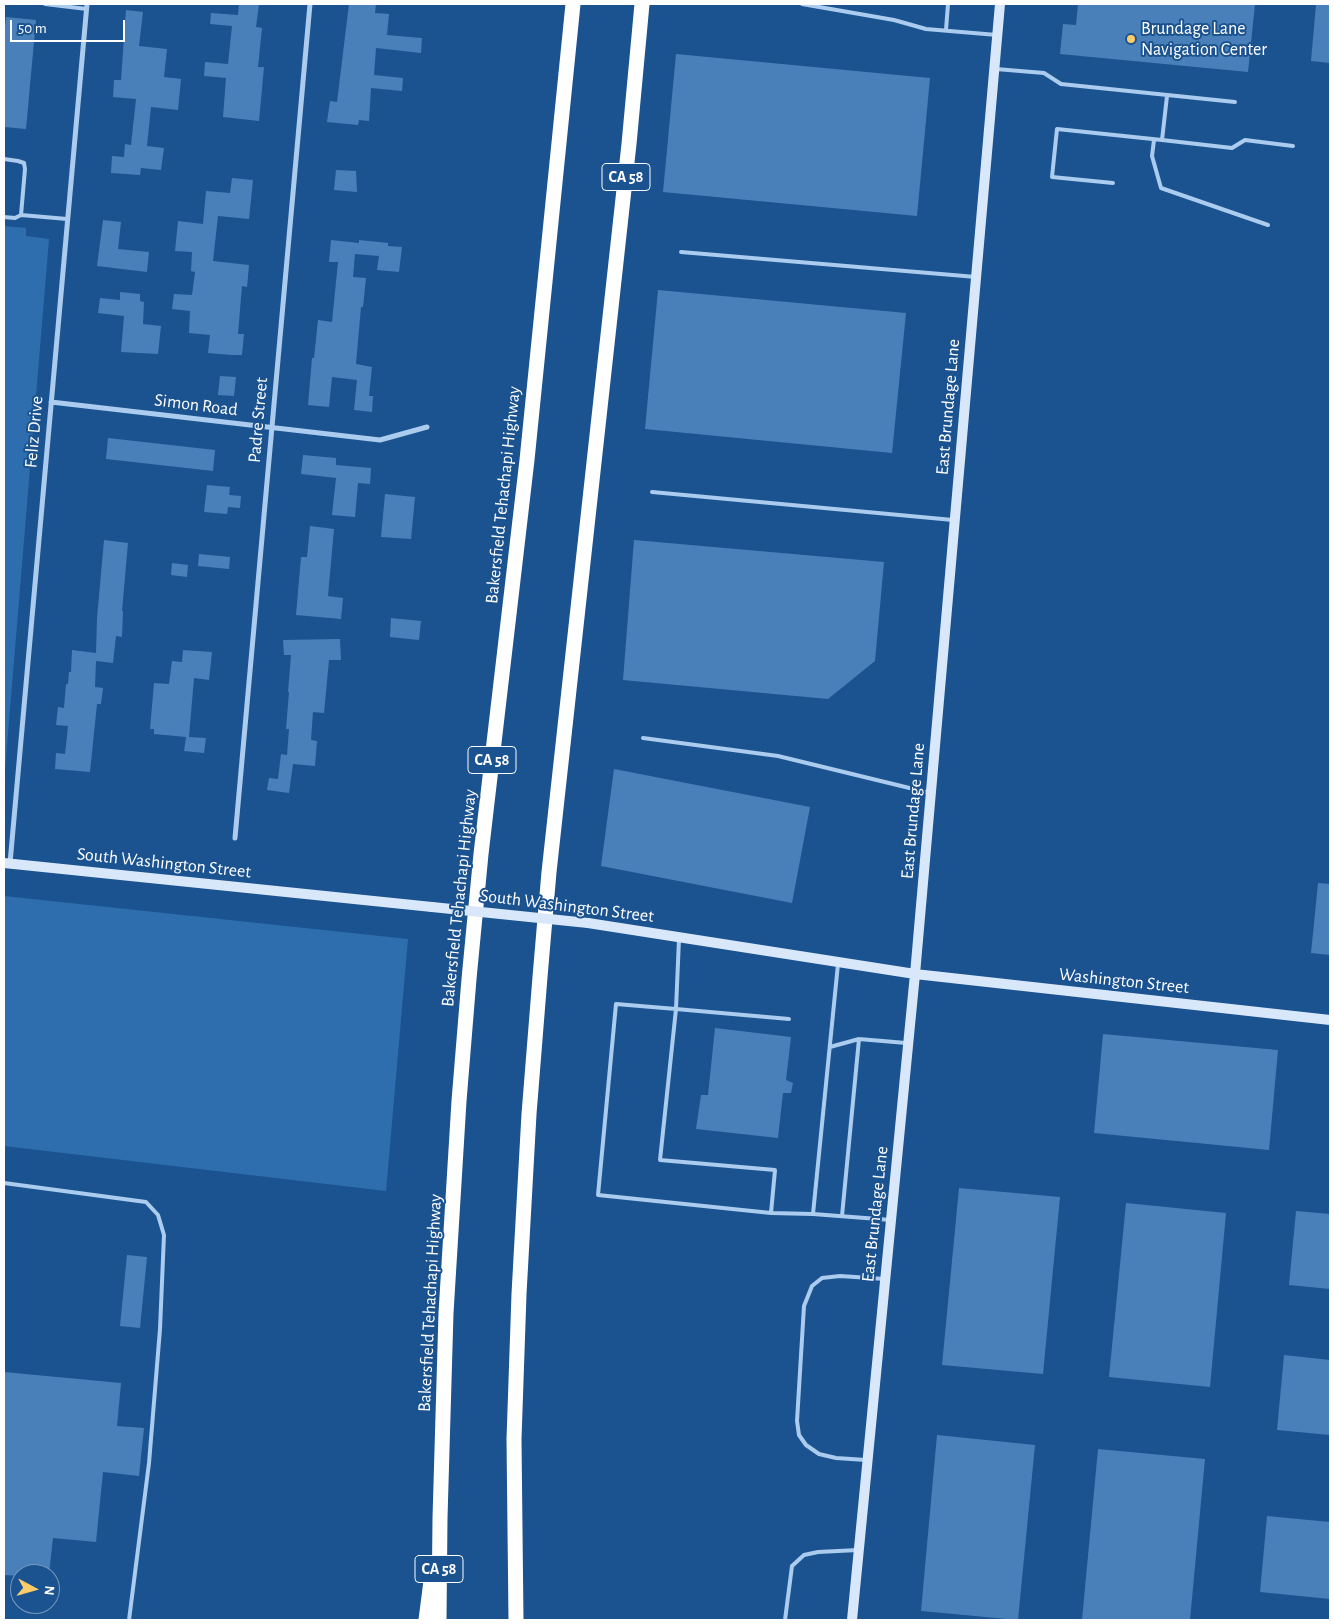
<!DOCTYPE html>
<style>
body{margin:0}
#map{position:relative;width:1334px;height:1624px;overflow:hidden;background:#1b5390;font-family:"Alegreya Sans",sans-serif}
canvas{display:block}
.frame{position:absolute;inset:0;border:5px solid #fff;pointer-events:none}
.north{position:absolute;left:10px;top:1564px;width:50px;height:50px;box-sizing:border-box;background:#1b5390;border:1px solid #7698bc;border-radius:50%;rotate:96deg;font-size:14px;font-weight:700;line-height:20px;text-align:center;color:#fff}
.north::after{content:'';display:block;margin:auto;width:18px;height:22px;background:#ffcd68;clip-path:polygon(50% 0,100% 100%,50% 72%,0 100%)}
.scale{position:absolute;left:10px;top:20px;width:115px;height:22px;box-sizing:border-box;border:2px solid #fff;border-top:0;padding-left:6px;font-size:15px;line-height:18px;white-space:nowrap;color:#fff;-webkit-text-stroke:4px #1b5390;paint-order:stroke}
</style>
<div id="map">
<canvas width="1334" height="1624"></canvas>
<div class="frame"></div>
<div class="north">N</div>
<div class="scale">50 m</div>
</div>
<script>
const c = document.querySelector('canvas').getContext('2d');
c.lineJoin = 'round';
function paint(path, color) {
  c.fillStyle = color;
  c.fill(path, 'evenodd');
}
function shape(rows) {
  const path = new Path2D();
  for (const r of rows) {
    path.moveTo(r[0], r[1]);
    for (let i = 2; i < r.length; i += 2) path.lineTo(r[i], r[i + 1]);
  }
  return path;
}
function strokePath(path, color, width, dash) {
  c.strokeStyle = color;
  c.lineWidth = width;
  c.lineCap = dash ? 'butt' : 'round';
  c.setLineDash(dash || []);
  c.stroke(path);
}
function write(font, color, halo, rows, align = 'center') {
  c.font = font + ' "Alegreya Sans",sans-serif';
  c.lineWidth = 4;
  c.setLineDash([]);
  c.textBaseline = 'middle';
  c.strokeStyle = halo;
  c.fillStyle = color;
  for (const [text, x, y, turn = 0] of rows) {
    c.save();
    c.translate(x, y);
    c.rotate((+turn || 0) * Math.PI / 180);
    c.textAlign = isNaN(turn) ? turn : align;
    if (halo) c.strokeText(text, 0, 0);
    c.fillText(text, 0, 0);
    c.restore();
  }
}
paint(shape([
 [4,226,26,228,26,236,49,239,4,781],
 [4,896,408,939,386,1191,4,1146]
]), '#2f6eae');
paint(shape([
 [239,4,259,4,256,27,262,28,258,67,264,67,259,121,223,117,226,78,204,76,205,62,228,64,232,26,210,24,211,13,238,15],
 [349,4,376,4,375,13,389,14,387,35,422,38,421,53,376,48,374,75,403,78,402,91,371,88,369,121,359,120,358,125,327,122,330,101,337,102],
 [1078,4,1255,4,1248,72,1060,54,1063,24,1076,25],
 [1316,4,1330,4,1330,63,1311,61],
 [126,10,143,12,139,46,167,49,164,77,181,79,178,110,151,107,147,146,164,148,161,170,141,168,140,175,111,173,112,156,124,157,125,144,131,145,136,99,113,97,114,80,121,80],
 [6,17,36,20,26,129,4,127,4,36],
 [676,54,930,78,917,216,663,192],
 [336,170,356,171,357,192,334,190],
 [232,178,253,180,249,219,218,216,213,261,249,265,247,287,242,286,238,334,244,334,242,355,232,355,208,353,210,335,189,333,190,311,172,309,174,294,192,295,195,272,191,271,192,252,175,251,178,221,203,224,206,191,230,193],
 [103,220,121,222,118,249,149,252,147,272,97,266],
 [331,240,359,243,359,240,388,243,388,246,402,247,399,272,377,270,379,256,355,254,353,277,366,278,363,307,361,307,356,364,372,367,369,396,373,396,372,412,354,410,357,380,332,377,329,407,308,405,312,358,314,358,318,320,332,322,338,262,329,262],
 [658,290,906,313,892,453,645,429],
 [120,292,140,294,140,301,144,302,143,324,161,326,158,354,121,352,124,316,98,313,100,298,120,300],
 [220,376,236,377,234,396,218,395],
 [108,438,215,450,213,471,106,459],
 [303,455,336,458,336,465,371,468,370,484,358,483,355,517,332,515,336,478,301,474],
 [207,485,230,487,229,495,241,496,240,508,228,507,227,514,204,512],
 [385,494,415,497,411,539,381,537],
 [310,526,334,529,328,596,343,598,341,619,296,615,301,557,307,557],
 [104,540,128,543,122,611,123,611,122,637,116,636,113,663,96,661,95,687,103,688,101,704,97,704,90,772,55,769,56,753,65,754,68,726,56,725,58,707,64,708,66,684,68,684,69,672,71,672,72,650,96,653,97,618],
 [634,540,884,562,875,661,828,699,623,680],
 [199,554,230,557,229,569,198,566],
 [172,563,188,565,187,577,171,575],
 [391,618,421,621,419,640,390,637],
 [340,639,341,660,329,660,324,713,313,712,311,740,317,741,315,766,293,764,289,793,267,790,269,778,278,779,281,754,287,755,289,729,286,729,289,692,288,692,291,655,284,655,283,640],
 [183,650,212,652,209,680,194,678,189,737,206,738,204,753,184,751,186,737,154,734,154,729,150,729,154,683,169,684,172,661,182,662],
 [614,769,810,807,792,903,601,866],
 [1318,883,1330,884,1330,955,1311,953],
 [715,1028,791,1037,786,1080,793,1083,791,1093,783,1093,778,1138,696,1129,701,1095,708,1095],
 [1103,1034,1278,1050,1269,1150,1094,1133],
 [959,1188,1060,1197,1043,1374,942,1365],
 [1126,1203,1226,1213,1210,1387,1109,1377],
 [1296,1211,1330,1214,1330,1289,1289,1285],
 [127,1255,147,1257,140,1328,120,1326],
 [1284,1355,1330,1360,1330,1435,1277,1430],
 [4,1372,121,1383,117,1426,144,1428,139,1476,103,1472,96,1542,53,1538,49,1574,20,1574,20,1576,4,1575],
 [937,1435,1035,1445,1018,1620,921,1611],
 [1098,1449,1205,1459,1190,1620,1082,1620],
 [1267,1516,1330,1522,1330,1599,1260,1592]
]), '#4980b9');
strokePath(shape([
 [45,4,87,9],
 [802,4,894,20,926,29,997,35],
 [946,30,948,4],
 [996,69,1044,73,1061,84,1235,102],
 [1167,96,1162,140,1232,148,1245,140,1293,146],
 [1154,140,1152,156,1161,188,1268,225],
 [4,159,18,161,24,163,25,169,21,215],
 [1113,183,1052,177,1057,129,1162,140],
 [4,217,15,218,21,215,67,219],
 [681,252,976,277],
 [652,492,953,520],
 [643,738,778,756,930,793],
 [679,939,676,1009,789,1019],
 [830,1047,859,1039,906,1043],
 [4,1183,146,1202,158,1215,164,1235,160,1329,149,1463,129,1620],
 [771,1213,775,1170,660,1160,676,1009,616,1004,598,1195,771,1213,813,1214,891,1220],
 [813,1214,838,964],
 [842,1216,859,1039],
 [866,1460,836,1458,819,1454,806,1445,799,1435,797,1421,804,1306,812,1286,822,1278,840,1276,885,1279],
 [785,1620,792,1566,804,1555,818,1552,858,1550]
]), '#abccee', 4);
strokePath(shape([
 [51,402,380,440,427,427],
 [235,838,310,4],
 [10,863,87,4]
]), '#abccee', 5);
strokePath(shape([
 [4,863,432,907],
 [588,923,915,974,1330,1020],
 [852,1620,915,974,1000,4]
]), '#d8e8fa', 10);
strokePath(shape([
 [426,1620,431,1581],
 [439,1620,440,1518,446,1313,459,1101,469,979,481,854,527,460,573,4],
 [516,1620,514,1439,519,1294,529,1114,540,977,549,872,629,144,642,4]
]), '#fff', 15);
strokePath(shape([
 [432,907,588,923]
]), '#d8e8fa', 10);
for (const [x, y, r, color] of [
 [1131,39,5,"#ffcd68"]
]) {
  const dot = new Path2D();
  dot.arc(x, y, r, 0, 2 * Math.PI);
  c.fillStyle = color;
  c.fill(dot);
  strokePath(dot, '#1b5390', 2);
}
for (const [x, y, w] of [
 [626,177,48],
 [492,760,48],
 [439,1569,48]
]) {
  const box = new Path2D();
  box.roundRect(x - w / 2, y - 13.5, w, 27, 4);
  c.fillStyle = '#1b5390';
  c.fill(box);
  strokePath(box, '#fff', 1);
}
write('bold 16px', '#fff', null, [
 ["CA 58",626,177],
 ["CA 58",492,760],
 ["CA 58",439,1569]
]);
write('18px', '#fff', '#1b5390', [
 ["Brundage Lane",1141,29],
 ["Navigation Center",1141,50]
], 'left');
write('18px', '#fff', '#1b5390', [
 ["Simon Road",196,405,7],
 ["East Brundage Lane",948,407,-85],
 ["Padre Street",258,420,-85],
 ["Feliz Drive",34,432,-85],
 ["Bakersfield Tehachapi Highway",503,495,-84],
 ["East Brundage Lane",913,811,-85],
 ["South Washington Street",164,863,6],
 ["Bakersfield Tehachapi Highway",459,898,-84],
 ["South Washington Street",567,906,7],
 ["Washington Street",1124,981,6],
 ["East Brundage Lane",875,1214,-84],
 ["Bakersfield Tehachapi Highway",430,1303,-87]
]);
</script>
